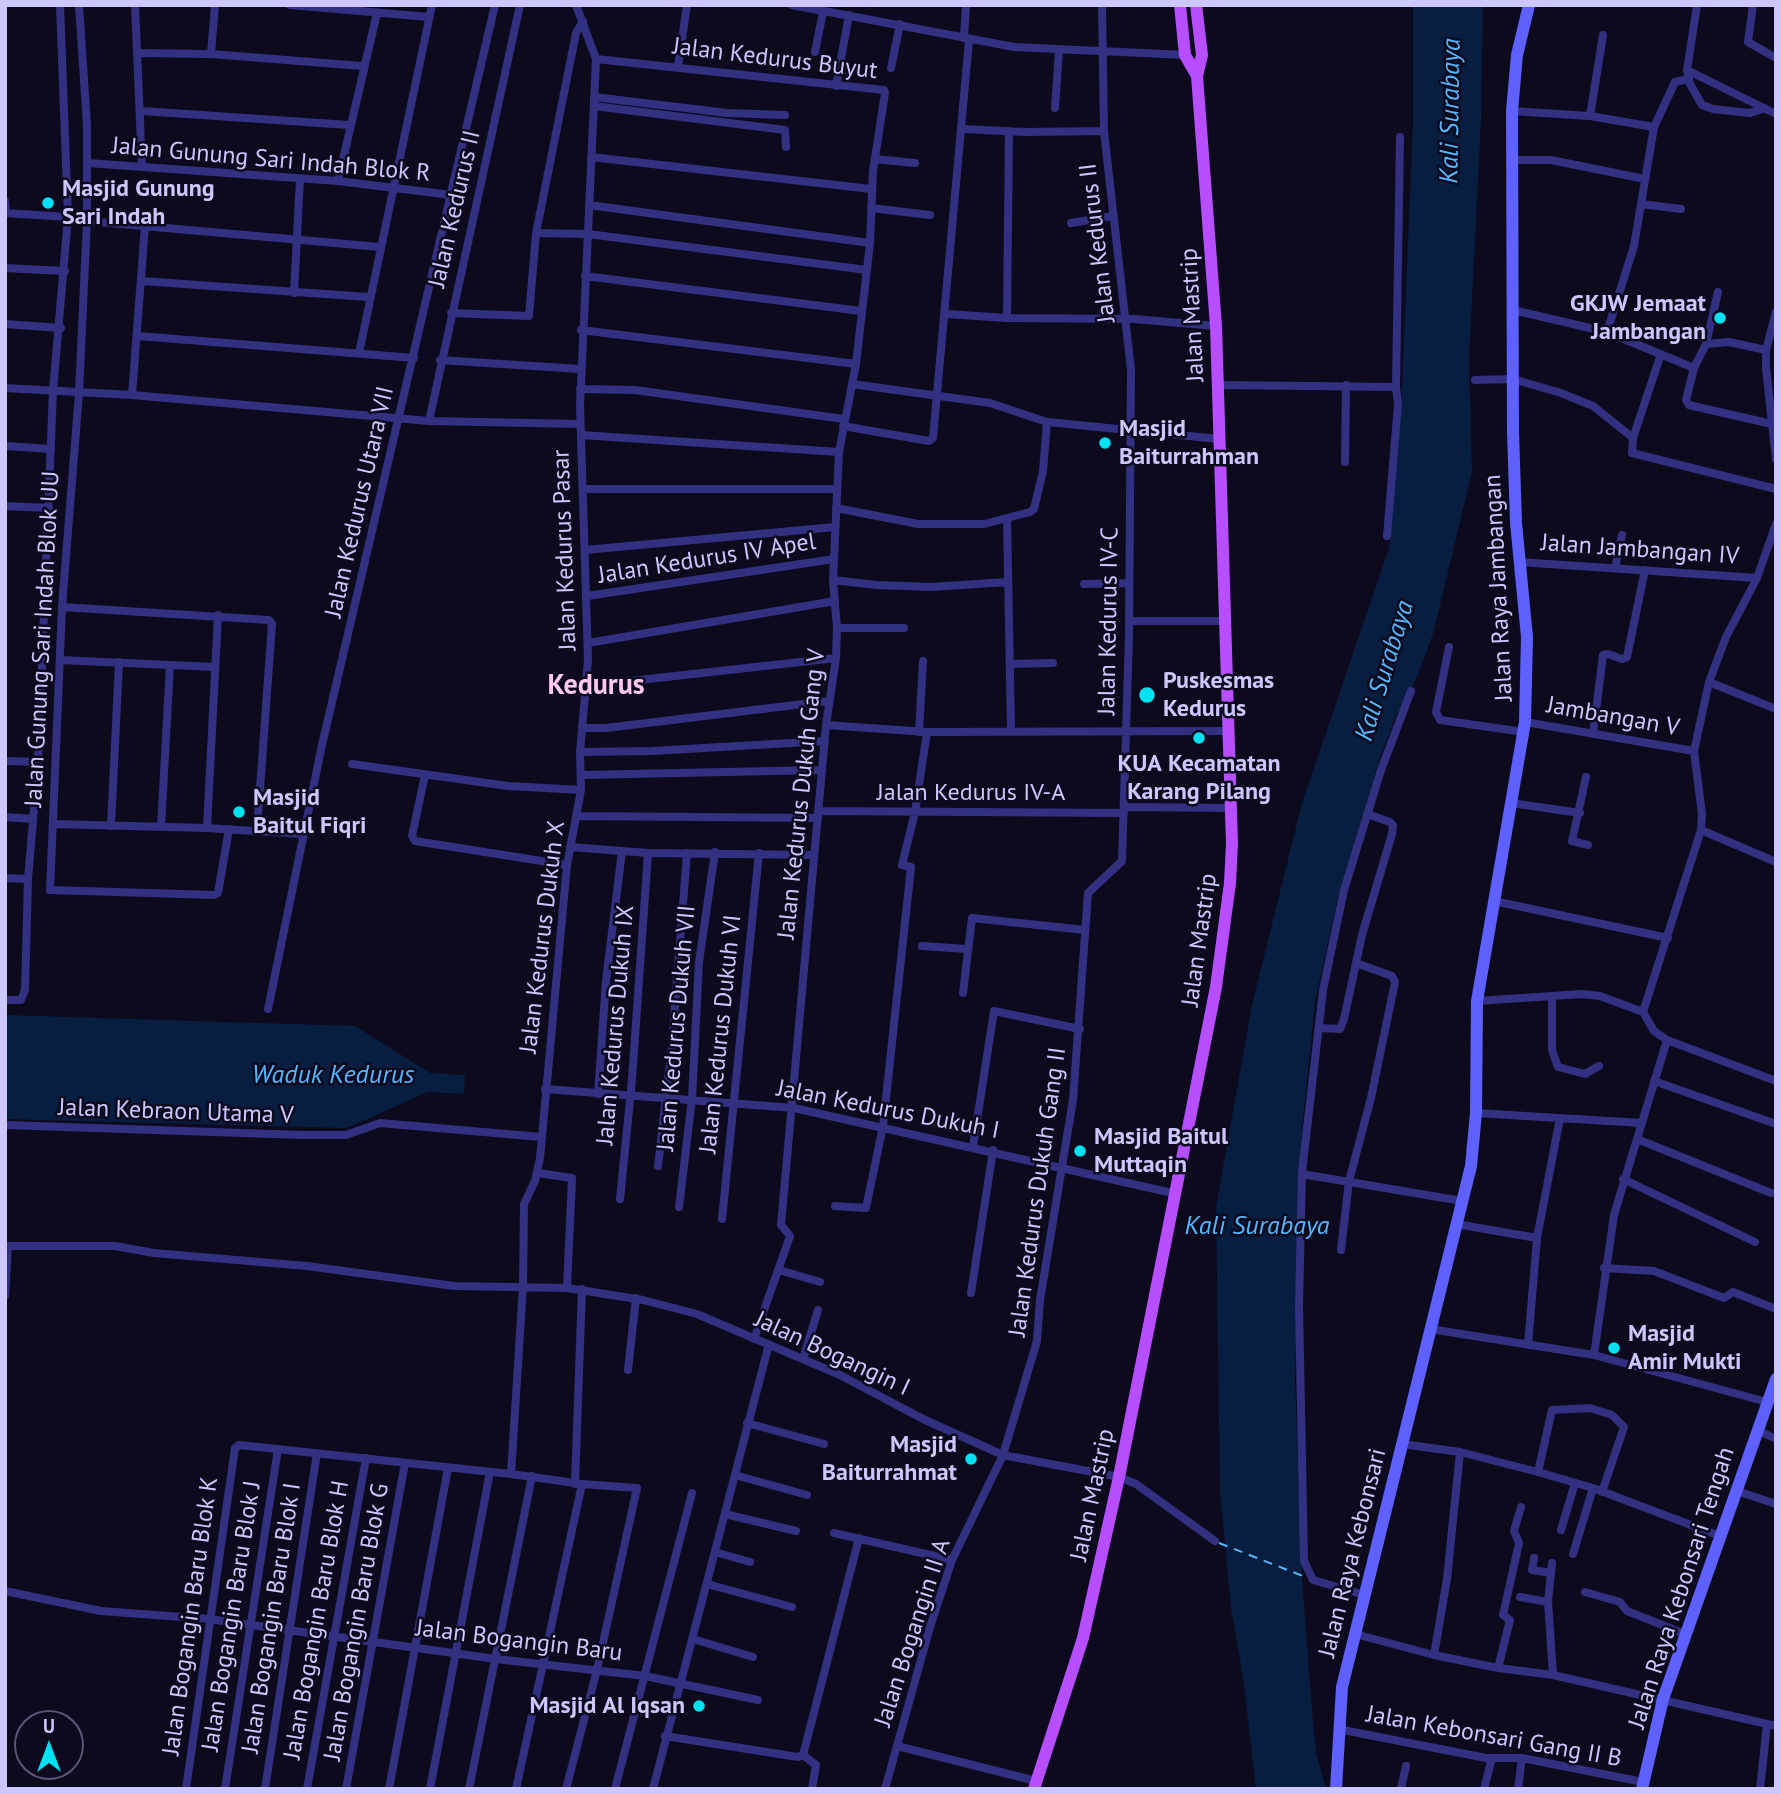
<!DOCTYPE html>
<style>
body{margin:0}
#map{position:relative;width:1781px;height:1794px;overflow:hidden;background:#0d0a1e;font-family:"PT Sans",sans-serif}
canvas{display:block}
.frame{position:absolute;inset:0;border:7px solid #ccc7ff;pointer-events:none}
.north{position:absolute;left:14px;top:1710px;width:70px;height:70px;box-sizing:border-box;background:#0d0a1e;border:2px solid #595678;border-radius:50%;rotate:0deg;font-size:19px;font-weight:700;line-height:28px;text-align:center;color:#ccc7ff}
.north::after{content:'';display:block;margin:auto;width:24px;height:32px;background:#00e2f2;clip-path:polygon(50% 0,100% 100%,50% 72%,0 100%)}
</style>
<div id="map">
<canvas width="1781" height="1794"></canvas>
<div class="frame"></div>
<div class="north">U</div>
</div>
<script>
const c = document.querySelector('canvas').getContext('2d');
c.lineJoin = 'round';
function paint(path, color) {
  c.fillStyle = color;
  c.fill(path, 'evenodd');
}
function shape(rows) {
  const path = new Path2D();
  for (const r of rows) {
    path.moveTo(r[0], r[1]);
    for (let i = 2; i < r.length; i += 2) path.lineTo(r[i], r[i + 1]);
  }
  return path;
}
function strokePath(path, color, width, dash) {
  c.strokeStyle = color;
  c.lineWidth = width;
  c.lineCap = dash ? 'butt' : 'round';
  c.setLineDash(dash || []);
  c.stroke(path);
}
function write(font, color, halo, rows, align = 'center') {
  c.font = font + ' "PT Sans",sans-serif';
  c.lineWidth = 5;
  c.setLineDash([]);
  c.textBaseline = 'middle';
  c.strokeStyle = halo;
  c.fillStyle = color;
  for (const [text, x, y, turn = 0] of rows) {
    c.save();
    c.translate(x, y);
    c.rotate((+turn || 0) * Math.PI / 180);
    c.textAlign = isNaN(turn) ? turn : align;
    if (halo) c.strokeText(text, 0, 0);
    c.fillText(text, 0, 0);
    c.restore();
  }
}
paint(shape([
 [1413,5,1483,5,1481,119,1469,358,1472,472,1433,634,1417,677,1395,718,1381,755,1337,901,1315,1002,1302,1129,1295,1381,1302,1578,1312,1711,1316,1753,1326,1789,1256,1789,1243,1676,1231,1608,1220,1491,1216,1207,1252,1005,1302,803,1389,548,1401,410,1413,123],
 [5,1015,355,1026,430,1073,465,1075,464,1094,428,1092,347,1128,5,1119]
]), '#071e40');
strokePath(shape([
 [1219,1543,1308,1578]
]), '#55b6ff', 2, [9, 7]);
strokePath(shape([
 [79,5,87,125,87,221,79,393,62,607,50,890,214,895,218,893,229,829],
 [135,5,142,167],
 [290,5,429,17],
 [792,5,1014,47,1185,55],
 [1697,5,1687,70,1690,84,1702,105,1713,109,1750,113,1765,108],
 [1753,5,1748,42,1776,58],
 [964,38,966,5],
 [815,52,823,12],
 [138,53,211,54,362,66],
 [211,54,215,5],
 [596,59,884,90,885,93,873,171,870,243,856,364,839,452,833,580,837,628,836,658,826,725,781,1225,790,1236,754,1339],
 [678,66,687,5],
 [891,68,900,24],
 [1687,70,1776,114],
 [836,86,849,15],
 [594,97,727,113,785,115],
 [594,106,785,130,786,147],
 [1055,108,1059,50],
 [142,111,349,125],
 [1512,111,1590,116,1654,127],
 [1590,116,1603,35],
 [962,129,1025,132,1104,131],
 [591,157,871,189],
 [875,159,915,163],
 [1512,160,1551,160,1645,179],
 [88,163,338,181,451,195],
 [338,181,377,13],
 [5,201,6,213],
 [1641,204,1681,209],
 [589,205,870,243],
 [871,208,930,215],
 [5,213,68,217],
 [87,221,380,247],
 [1071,223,1113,216],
 [536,233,588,234,867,270],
 [5,268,65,271],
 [585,276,861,311],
 [141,281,368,297],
 [294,293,300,179],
 [1513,310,1607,332,1694,368],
 [1776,312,1766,350,1766,368,1776,459],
 [451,313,529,316,536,233,576,33,583,21],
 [946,314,1007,318,1134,319,1216,326],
 [1007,318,1009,131],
 [5,324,61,328],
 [581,330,856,364],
 [1607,332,1634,246,1654,127,1675,82,1688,79],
 [138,336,414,358],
 [1706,344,1718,292],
 [1766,350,1729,342,1706,344,1694,368,1686,400,1689,405,1776,425],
 [359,353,432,5],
 [1661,354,1633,438,1632,453,1776,489],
 [440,360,580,369],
 [1475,380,1513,379,1561,393,1593,406,1633,438],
 [852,384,990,403,1047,422,1219,439],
 [1218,385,1396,387,1400,137],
 [5,388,132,395,429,421,580,424],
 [580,389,635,390,844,419],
 [132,395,145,226],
 [429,421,520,5],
 [843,426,929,441,933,438,969,40],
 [581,435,839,452],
 [5,446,51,449],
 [1345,462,1346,385],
 [584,489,837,489],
 [5,506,49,508],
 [836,508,918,524,984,524,1030,512,1034,509,1043,471,1047,422],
 [1007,518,1011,730],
 [1387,536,1398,404,1396,387],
 [585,550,835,527],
 [1519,562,1757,578],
 [1615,568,1622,535],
 [833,580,876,585,931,587,1008,582],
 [1084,584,1129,583],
 [587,596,834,559],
 [62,607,269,620,272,624,257,830],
 [1129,621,1224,621],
 [837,628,904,628],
 [588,643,835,601],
 [1449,647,1436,712,1440,720,1524,732],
 [60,660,215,667],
 [1010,664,1053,663],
 [1709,682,1776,709],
 [586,686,836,658],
 [1525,722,1694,751],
 [826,725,927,732,1228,731],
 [582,728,606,728,828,701],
 [919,732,923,661],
 [1593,734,1603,655,1608,654,1622,659,1627,657,1645,570],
 [580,752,652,751,825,741],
 [5,761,38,762],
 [352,764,508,786,581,790],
 [425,775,412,836,415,841,567,865],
 [581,775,822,770],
 [1586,777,1572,841,1588,845],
 [1511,803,1580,813],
 [1124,807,1231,808],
 [818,811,1124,813],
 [576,816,818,818],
 [5,817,33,819],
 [53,824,207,828,303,834],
 [111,826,119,662],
 [161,827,170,665],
 [207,828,218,615],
 [1701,830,1776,862],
 [570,847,648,853,814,855],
 [5,878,28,879],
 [1494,901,1668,938],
 [922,946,966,949],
 [963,993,972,918,1085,930],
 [1552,996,1552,1050,1558,1067,1585,1074,1599,1066],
 [5,1000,21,1000,25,990,28,879,38,762,53,391,68,217,60,5],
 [1477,1001,1582,994,1600,996,1643,1012],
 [268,1009,322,745,495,5],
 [1643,1012,1701,830,1702,814,1694,751,1709,682,1726,637,1757,578,1776,524],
 [1643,1012,1654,1031,1667,1040,1776,1081],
 [1319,1028,1340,1029,1344,1019,1362,935,1392,834,1393,825,1390,822,1367,814],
 [1654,1081,1776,1124],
 [545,1089,794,1108,1177,1194],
 [598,1094,606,981,622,851],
 [1476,1113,1642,1123],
 [5,1125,303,1135,346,1135,380,1123,541,1137],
 [1637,1139,1771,1193],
 [973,1146,994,1011,1080,1029],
 [658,1166,672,1045,687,853],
 [538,1173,572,1178,567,1288],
 [1302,1174,1462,1201],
 [1623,1179,1755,1242],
 [620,1199,632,1080,648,853],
 [835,1206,866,1208,883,1126,911,867,902,865,915,812,927,732],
 [679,1207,692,1099,699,962,715,852],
 [722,1219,759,853],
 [1456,1224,1537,1238],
 [5,1246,115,1246,154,1253,307,1266,454,1286,567,1288,643,1300,697,1314,840,1375,923,1419,1003,1455,1119,1477,1136,1484,1215,1541],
 [1341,1250,1349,1181,1371,1098,1395,982,1392,976,1356,963],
 [1604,1268,1654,1271,1724,1298,1733,1292,1776,1309],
 [779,1270,820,1282],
 [971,1293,993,1150],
 [5,1296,8,1246],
 [1430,1329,1594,1355,1767,1402],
 [1528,1345,1537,1238,1560,1118],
 [1594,1355,1614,1215,1667,1040],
 [803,1359,818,1310],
 [628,1370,636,1298],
 [747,1423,824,1444],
 [1757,1430,1776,1439],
 [1402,1444,1460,1452,1538,1472,1593,1488,1720,1536],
 [1538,1472,1552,1410,1590,1408,1612,1415,1624,1427,1602,1492],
 [511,1474,523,1286,524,1204,535,1181,540,1158,567,865,581,790,580,752,588,660,580,406,596,59,576,5],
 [735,1475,807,1495],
 [575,1484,582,1289],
 [1737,1491,1776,1504],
 [725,1514,796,1531],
 [1561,1530,1575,1483],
 [834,1533,952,1560],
 [715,1552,750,1562],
 [1573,1554,1593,1488],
 [1534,1558,1532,1570,1551,1573],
 [1552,1563,1548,1602,1553,1675],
 [707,1584,792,1607],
 [5,1591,101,1611,209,1619,496,1659,645,1676,758,1700],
 [1585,1592,1620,1602,1627,1611,1685,1634],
 [1365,1595,1313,1580,1304,1561,1299,1306,1302,1172,1323,990,1344,890,1381,770,1411,691],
 [1520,1597,1548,1602],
 [1355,1634,1434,1655,1498,1668,1553,1675,1776,1726],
 [693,1639,753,1657],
 [1434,1655,1447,1579,1460,1452],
 [1498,1668,1510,1620,1503,1615,1519,1543,1514,1531,1521,1507],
 [1338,1729,1486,1758,1522,1758,1643,1782],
 [665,1736,798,1757,803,1755],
 [897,1746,1036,1781],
 [803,1755,859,1538],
 [803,1755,816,1765,812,1789],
 [186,1789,235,1448,239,1445,511,1474,582,1484,637,1488,597,1670,566,1789],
 [225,1789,278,1449],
 [265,1789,317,1453],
 [307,1789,366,1458],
 [346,1789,405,1463],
 [389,1789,448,1468],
 [430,1789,490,1472],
 [469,1789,532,1476],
 [516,1789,582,1484],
 [615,1789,692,1493],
 [653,1789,769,1344],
 [885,1789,930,1627,952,1560,1003,1455,1037,1341,1040,1300,1073,1100,1088,893,1122,861,1129,636,1131,370,1104,131,1102,5],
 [1401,1789,1406,1766],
 [1484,1789,1492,1758],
 [1518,1789,1522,1758],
 [1760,1789,1767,1724]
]), '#323181', 8);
strokePath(shape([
 [1336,1789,1342,1687,1471,1166,1476,1113,1477,1001,1525,722,1527,637,1516,523,1513,432,1512,111,1517,55,1529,5],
 [1642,1789,1663,1699,1776,1379]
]), '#5e60ff', 12);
strokePath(shape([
 [1180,5,1185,55,1197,76],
 [1034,1789,1083,1638,1119,1477,1216,987,1230,883,1232,844,1216,326,1197,76,1202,55,1196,5]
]), '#b74eff', 12);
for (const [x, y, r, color] of [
 [48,203,7,"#00e2f2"],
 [1720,318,7,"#00e2f2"],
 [1105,443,7,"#00e2f2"],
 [1147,695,9,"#00e2f2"],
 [1199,738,7,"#00e2f2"],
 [239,812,7,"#00e2f2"],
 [1080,1151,7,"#00e2f2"],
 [1614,1348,7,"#00e2f2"],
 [971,1459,7,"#00e2f2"],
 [699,1706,7,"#00e2f2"]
]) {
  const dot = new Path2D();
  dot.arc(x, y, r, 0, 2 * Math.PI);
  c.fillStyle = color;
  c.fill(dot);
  strokePath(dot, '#0d0a1e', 2.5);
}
write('24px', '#ccc7ff', '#0d0a1e', [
 ["Jalan Kedurus Buyut",775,59,7],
 ["Jalan Gunung Sari Indah Blok R",271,160,5],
 ["Jalan Kedurus II",455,209,-77],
 ["Jalan Kedurus II",1098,243,-97],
 ["Jalan Mastrip",1193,315,-93],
 ["Jalan Kedurus Utara VII",360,502,-77],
 ["Jalan Kedurus Pasar",565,550,-92],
 ["Jalan Jambangan IV",1640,550,4],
 ["Jalan Kedurus IV Apel",707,559,-9],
 ["Jalan Raya Jambangan",1499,588,-93],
 ["Jalan Kedurus IV-C",1109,621,-89],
 ["Jalan Gunung Sari Indah Blok UU",43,639,-87],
 ["Jambangan V",1613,717,10],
 ["Jalan Kedurus IV-A",971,793],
 ["Jalan Kedurus Dukuh Gang V",802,794,-84],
 ["Jalan Kedurus Dukuh X",543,937,-83],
 ["Jalan Mastrip",1200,940,-82],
 ["Jalan Kedurus Dukuh IX",616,1025,-85],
 ["Jalan Kedurus Dukuh VII",677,1028,-85],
 ["Jalan Kedurus Dukuh VI",721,1034,-84],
 ["Jalan Kedurus Dukuh I",888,1110,11],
 ["Jalan Kebraon Utama V",176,1112,2],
 ["Jalan Kedurus Dukuh Gang II",1038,1192,-82],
 ["Jalan Bogangin I",832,1354,25],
 ["Jalan Mastrip",1093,1495,-78],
 ["Jalan Raya Kebonsari",1353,1553,-76],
 ["Jalan Raya Kebonsari Tengah",1682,1588,-72],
 ["Jalan Bogangin Baru Blok K",191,1616,-82],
 ["Jalan Bogangin Baru Blok J",232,1616,-81],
 ["Jalan Bogangin Baru Blok I",272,1618,-81],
 ["Jalan Bogangin Baru Blok H",317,1620,-80],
 ["Jalan Bogangin Baru Blok G",357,1622,-80],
 ["Jalan Bogangin II A",913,1633,-72],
 ["Jalan Bogangin Baru",519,1641,7],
 ["Jalan Kebonsari Gang II B",1494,1737,10]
]);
write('bold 24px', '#ccc7ff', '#0d0a1e', [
 ["Masjid Gunung",62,189],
 ["Sari Indah",62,217],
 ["GKJW Jemaat",1706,304,"right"],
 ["Jambangan",1706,332,"right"],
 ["Masjid",1119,429],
 ["Baiturrahman",1119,457],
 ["Puskesmas",1163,681],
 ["Kedurus",1163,709],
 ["KUA Kecamatan",1199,764,"center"],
 ["Karang Pilang",1199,792,"center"],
 ["Masjid",253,798],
 ["Baitul Fiqri",253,826],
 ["Masjid Baitul",1094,1137],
 ["Muttaqin",1094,1165],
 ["Masjid",1628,1334],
 ["Amir Mukti",1628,1362],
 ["Masjid",957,1445,"right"],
 ["Baiturrahmat",957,1473,"right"],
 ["Masjid Al Iqsan",685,1706,"right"]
], 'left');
write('italic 26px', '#55b6ff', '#0d0a1e', [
 ["Kali Surabaya",1451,111,-89],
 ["Kali Surabaya",1385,671,-73],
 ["Waduk Kedurus",333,1076],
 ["Kali Surabaya",1257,1227]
]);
write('bold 28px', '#ffc9ed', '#0d0a1e', [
 ["Kedurus",596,686]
]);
</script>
